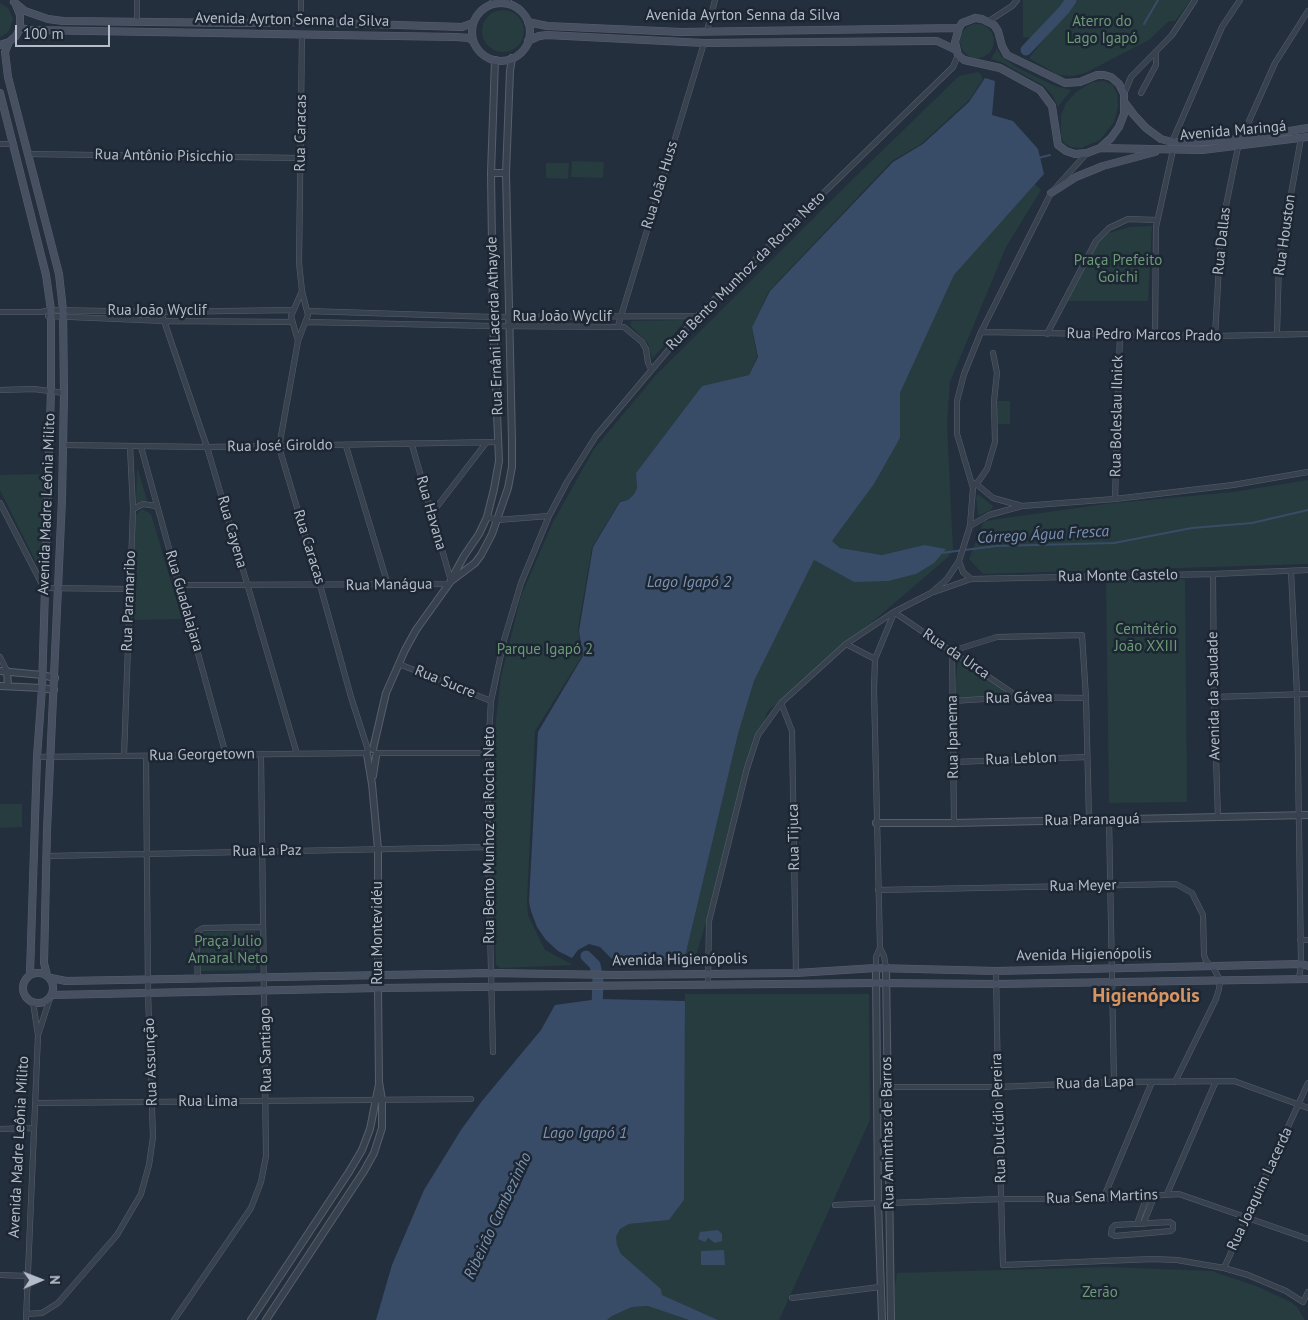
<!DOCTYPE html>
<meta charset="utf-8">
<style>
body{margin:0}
#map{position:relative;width:1308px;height:1320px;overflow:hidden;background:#242f3e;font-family:"PT Sans",sans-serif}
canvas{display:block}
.north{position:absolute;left:15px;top:1255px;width:50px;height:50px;-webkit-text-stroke:4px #1d2633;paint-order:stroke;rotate:89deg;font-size:14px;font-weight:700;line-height:20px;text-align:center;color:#b4bcc9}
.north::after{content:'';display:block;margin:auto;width:18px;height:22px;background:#b4bcc9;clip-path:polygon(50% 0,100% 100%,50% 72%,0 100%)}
.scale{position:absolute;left:15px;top:25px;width:95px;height:22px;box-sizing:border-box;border:2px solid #b4bcc9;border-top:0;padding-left:6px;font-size:15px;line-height:18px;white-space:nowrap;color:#b4bcc9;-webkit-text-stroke:4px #1d2633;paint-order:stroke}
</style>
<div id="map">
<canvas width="1308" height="1320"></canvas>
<div class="north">N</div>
<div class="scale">100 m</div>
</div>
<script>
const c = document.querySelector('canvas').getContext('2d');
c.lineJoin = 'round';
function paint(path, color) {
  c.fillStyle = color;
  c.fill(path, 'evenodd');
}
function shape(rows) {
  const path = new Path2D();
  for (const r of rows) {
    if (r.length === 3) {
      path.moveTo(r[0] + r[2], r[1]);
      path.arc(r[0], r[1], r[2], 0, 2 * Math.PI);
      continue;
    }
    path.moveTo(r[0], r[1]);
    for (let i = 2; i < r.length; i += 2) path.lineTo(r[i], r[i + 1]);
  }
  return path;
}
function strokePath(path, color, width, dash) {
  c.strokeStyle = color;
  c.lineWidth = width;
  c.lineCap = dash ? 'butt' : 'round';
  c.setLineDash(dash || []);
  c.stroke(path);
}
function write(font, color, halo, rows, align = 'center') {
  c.font = font + ' "PT Sans",sans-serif';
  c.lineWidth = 5;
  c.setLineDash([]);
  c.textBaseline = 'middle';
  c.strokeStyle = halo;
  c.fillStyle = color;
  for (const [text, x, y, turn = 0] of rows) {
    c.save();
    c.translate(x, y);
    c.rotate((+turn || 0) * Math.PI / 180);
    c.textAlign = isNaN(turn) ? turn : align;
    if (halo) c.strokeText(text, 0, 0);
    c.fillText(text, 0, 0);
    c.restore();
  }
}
paint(shape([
 [1023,0,1191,0,1175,21,1169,21,1149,40,1085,73,1073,76,1058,75,1029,58,1044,39,1023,37],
 [0,3,8,8,13,18,10,29,7,33,0,37],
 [503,31,21],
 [977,41,17],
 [997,49,1002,57,1016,67,1055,86,1071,90,1058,107,1053,96,1044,86,1001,62,991,59],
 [979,72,983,79,970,99,921,144,892,161,769,291,752,327,757,357,749,375,702,386,636,473,637,488,634,493,628,500,620,501,592,547,578,629,582,656,535,731,527,902,528,915,545,950,573,965,500,968,496,964,492,863,494,738,501,677,521,596,553,522,594,449,656,375,854,178,959,76],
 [1104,81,1113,85,1117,94,1118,107,1114,122,1100,140,1081,148,1071,147,1064,143,1061,136,1061,115,1066,103,1075,93,1087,85,1093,82],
 [572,161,604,162,603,178,571,177],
 [546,163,569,163,568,179,546,178],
 [1035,184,1041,190,1006,247,950,382,947,424,953,551,947,558,767,712,694,963,676,967,676,961,684,961,738,734,754,681,814,560,854,582,924,545,882,555,840,548,832,541,874,484,900,438,900,393,954,275],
 [1152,226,1148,301,1067,301,1097,243,1108,233,1130,227],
 [686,320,652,359,648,343,630,325,632,321],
 [996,401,1010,401,1010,424,996,424],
 [137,467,147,500,136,503],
 [45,474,43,561,39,565,37,564,0,490,0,475],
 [1308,480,1308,564,983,574,969,559,984,521,1105,504,1233,492],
 [978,494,993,506,991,510,980,515,978,515,976,497],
 [142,509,151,514,182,619,134,620,135,516],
 [1106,579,1185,579,1187,802,1109,803],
 [958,658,1012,695,954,700],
 [0,804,22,804,22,827,0,828],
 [255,931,256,970,200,971,199,932],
 [685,994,869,994,870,1120,779,1320,718,1320,664,1296,662,1295,661,1289,628,1261,621,1254,617,1245,616,1237,620,1229,629,1224,669,1220,684,1200],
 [1108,1267,1212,1271,1223,1275,1256,1286,1291,1302,1297,1307,1305,1320,895,1320,895,1286,897,1273],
 [649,1306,689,1320,607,1320,612,1316,632,1307]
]), '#263c3f');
paint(shape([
 [985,78,995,81,992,115,1013,121,1038,149,1044,174,954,275,900,393,900,438,874,484,832,541,840,548,882,555,924,545,946,549,934,563,916,574,888,581,854,582,814,560,754,681,738,734,684,961,614,961,600,947,589,944,578,950,572,958,558,951,546,940,537,927,531,911,529,902,538,732,583,656,579,631,593,547,620,502,628,500,634,494,637,488,636,473,702,386,749,375,758,357,752,327,770,291,893,162,923,144,969,102],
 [599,999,685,1001,684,1200,669,1220,629,1224,620,1229,616,1237,617,1245,621,1254,661,1289,662,1295,718,1320,689,1320,648,1306,632,1307,612,1316,607,1320,376,1320,392,1265,424,1190,461,1130,482,1101,541,1030,555,1005],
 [718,1230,722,1234,722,1241,715,1243,708,1238,705,1242,698,1239,700,1232],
 [724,1250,725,1265,701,1265,701,1251]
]), '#394c67');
strokePath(shape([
 [1144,24,1158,0],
 [1038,158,1050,155],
 [941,553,996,546,1114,543,1192,528,1252,523,1308,510]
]), '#394c67', 2);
strokePath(shape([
 [1026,50,1064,10,1071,0],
 [586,956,595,965,598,979,597,1008,595,1014]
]), '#394c67', 11);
const minor = shape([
 [989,21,1012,6,1017,0],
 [137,22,137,0],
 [301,22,301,0],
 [707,31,715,0],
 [302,34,299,263,302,291,308,315,298,341,279,447,320,585,351,697,368,750],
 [1141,93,1156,65,1156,52],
 [1124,94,1131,77,1172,35,1195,0],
 [1241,139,1275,63,1308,11],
 [1172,142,1222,27,1240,0],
 [0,144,14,144],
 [28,154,300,158],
 [307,311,493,317,697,316],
 [0,312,41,312,51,310,161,312,293,310],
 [161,312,207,447,297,754],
 [48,316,164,321,292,322],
 [306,322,493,326,624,327,642,342,646,349,648,363,651,369],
 [618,326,704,43],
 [981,332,1215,336,1308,334],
 [1277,333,1279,261,1301,138],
 [1047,334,1096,241,1109,228,1128,219,1157,220],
 [1155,335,1156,227,1173,150],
 [1215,336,1221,230,1238,147],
 [298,341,291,316,302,291],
 [0,390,34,389,64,393],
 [63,445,207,447,498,442],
 [412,445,451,581],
 [346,446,388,585],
 [141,447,226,755],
 [975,483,993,498,1022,506],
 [976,485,987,469,995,442,994,401,997,373,993,353],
 [1115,499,1120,333],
 [0,503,44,588,130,589],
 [133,509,143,504,156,506],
 [432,513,486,443],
 [487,517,497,520,549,516],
 [970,526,989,515,1022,506,1115,499,1233,485,1308,472],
 [959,561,963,572,971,579],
 [1291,571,1297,694,1301,964,1299,979],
 [1213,574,1214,697,1218,818],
 [180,585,448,584],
 [934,592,971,579,1213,574,1308,570],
 [894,612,1018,697],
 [846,644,875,659],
 [952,651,997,637,1082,635,1086,698,1089,819],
 [952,651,954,823],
 [0,657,7,671],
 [399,664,491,701],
 [1214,697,1308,694],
 [952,701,1018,697,1086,698],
 [781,703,792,731,796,973],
 [376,753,488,753],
 [124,756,133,509,130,447],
 [37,757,367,753],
 [954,762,1087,757],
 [1109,819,1114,1082],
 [47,856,488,847],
 [878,890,1176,884,1192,893,1203,915,1204,955,1206,961,1213,967,1220,980,1219,989,1216,999,1175,1082],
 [1300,940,1308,940],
 [880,948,884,956,886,968],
 [876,968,876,957,880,948,874,689,875,659,894,613],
 [996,971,998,1087,1003,1265,1153,1259,1177,1260,1224,1268,1248,1275,1286,1291,1303,1302,1308,1292],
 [198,979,196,936,198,931,203,928,263,927],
 [708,985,709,921,747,768,758,735,781,703,846,644,894,612,931,593,947,579,959,561,970,526,973,488,957,434,957,401,964,374,981,332,1051,193,1087,153],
 [38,1035,50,998],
 [493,1052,488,847,488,753,491,701,504,640,521,583,549,516,567,482,596,436,697,316,953,67,958,55],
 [877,1087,998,1087,1114,1082,1234,1081,1308,1108],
 [35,1103,471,1099],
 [0,1129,33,1128],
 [1167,1194,1216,1081],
 [1103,1199,1152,1082],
 [889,1203,1001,1199,1103,1199,1179,1194,1308,1239],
 [835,1205,878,1203],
 [1170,1222,1173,1224,1173,1229,1171,1231,1115,1236,1111,1234,1112,1228,1115,1225,1170,1222],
 [1137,1224,1147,1196],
 [1143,1224,1155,1195],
 [1224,1268,1308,1083],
 [0,1275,27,1276],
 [792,1298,880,1287],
 [26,1314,42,1313,58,1303,117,1235,141,1194,149,1165,153,1137,148,992,146,756],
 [26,1320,38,1035,33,1002],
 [174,1320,251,1208,261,1182,266,1156,261,754]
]);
const tertiary = shape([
 [493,3,494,0],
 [508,3,508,0],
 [491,173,506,173],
 [452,578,464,556,479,534,487,517,494,489,499,461,493,317,491,173,495,60],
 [0,671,42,675,55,678],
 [7,671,8,686],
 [0,686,42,688,54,690],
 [373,749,386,693,405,650,416,630,451,581,475,563,481,555,492,534,508,488,512,467,512,440,506,173,510,71,512,58],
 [373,776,376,756],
 [876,823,954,823,1308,815],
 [876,968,878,1203,882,1320],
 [886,968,891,1320],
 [251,1320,349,1172,362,1150,370,1129,379,1084],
 [266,1320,364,1171,374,1153,382,1128,382,1100,379,1082,378,988,378,849,372,784,367,754]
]);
const secondary = shape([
 [14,2,25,11,48,19,63,21,242,23,301,22,462,27,473,23],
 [501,32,29],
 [975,18,982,19,994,25,998,31,1002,46,1007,55,1065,83,1080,82,1097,75,1104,75,1111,77,1119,84,1124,94,1124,114,1119,127,1111,138,1100,148,1087,153,1075,154,1066,151,1058,145,1052,106,1040,90,1000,68,964,60,958,55,955,42,959,28,962,23,975,18],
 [528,22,547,26,681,32,959,28],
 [20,28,30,30,456,37,469,38,473,41],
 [528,41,539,36,547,35,704,43,930,41,937,41,956,50],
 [9,42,5,52,8,77,59,274,63,310,64,393,62,499,47,830,44,963,47,975],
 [0,45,9,42,16,36,20,28,20,15,16,5],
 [0,93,46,275,51,310,51,390,42,688,37,757,30,974],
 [1125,103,1134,115,1146,128,1161,139,1172,142,1200,142,1241,139,1308,128],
 [1100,148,1202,150,1308,137],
 [1051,193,1076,177,1103,166,1155,152],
 [38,988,15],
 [51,978,66,981,491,973,616,975,796,973,876,968,996,971,1301,964,1308,966],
 [52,995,378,988,876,983,996,984,1308,979]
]);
strokePath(minor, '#565f6c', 6);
strokePath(tertiary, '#565f6c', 8);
strokePath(secondary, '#565f6c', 8);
strokePath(minor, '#38414e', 5);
strokePath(tertiary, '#38414e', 6);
strokePath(secondary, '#465061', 7);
write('15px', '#b4bcc9', '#1d2633', [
 ["Avenida Ayrton Senna da Silva",743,16],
 ["Avenida Ayrton Senna da Silva",292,20,1],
 ["Avenida Maringá",1233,131,-5],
 ["Rua Caracas",301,133,-89],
 ["Rua Antônio Pisicchio",164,156,1],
 ["Rua João Huss",660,185,-73],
 ["Rua Houston",1285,235,-82],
 ["Rua Dallas",1222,241,-84],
 ["Rua Bento Munhoz da Rocha Neto",746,271,-45],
 ["Rua João Wyclif",157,311],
 ["Rua João Wyclif",562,317],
 ["Rua Ernâni Lacerda Athayde",495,326,-92],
 ["Rua Pedro Marcos Prado",1144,335,1],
 ["Rua Boleslau Ilnick",1117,416,-89],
 ["Rua José Giroldo",280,446,-1],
 ["Avenida Madre Leônia Milito",47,504,-88],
 ["Rua Havana",431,513,74],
 ["Rua Cayena",232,532,74],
 ["Rua Caracas",309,547,73],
 ["Rua Monte Castelo",1118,576,-1],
 ["Rua Manágua",389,585,-1],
 ["Rua Paramaribo",129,601,-88],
 ["Rua Guadalajara",184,601,74],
 ["Rua da Urca",956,654,34],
 ["Rua Sucre",445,682,22],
 ["Avenida da Saudade",1214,696,-91],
 ["Rua Gávea",1019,698,-1],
 ["Rua Ipanema",953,737,-91],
 ["Rua Georgetown",202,755,-1],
 ["Rua Leblon",1021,759,-2],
 ["Rua Paranaguá",1092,820,-1],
 ["Rua Bento Munhoz da Rocha Neto",490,835,-90],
 ["Rua Tijuca",794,837,-91],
 ["Rua La Paz",267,851,-1],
 ["Rua Meyer",1083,886,-1],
 ["Rua Montevidéu",378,933,-90],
 ["Avenida Higienópolis",1084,955,-1],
 ["Avenida Higienópolis",680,960,-1],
 ["Rua Santiago",266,1050,-91],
 ["Rua Assunção",151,1062,-92],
 ["Rua da Lapa",1095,1083,-2],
 ["Rua Lima",208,1102],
 ["Rua Dulcídio Pereira",999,1118,-92],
 ["Rua Aminthas de Barros",888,1133,-91],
 ["Avenida Madre Leônia Milito",19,1147,-87],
 ["Rua Joaquim Lacerda",1260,1189,-65],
 ["Rua Sena Martins",1102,1197,-2]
]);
write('15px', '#6b9a76', '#1d2633', [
 ["Aterro do",1102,22],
 ["Lago Igapó",1102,39],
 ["Praça Prefeito",1118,261],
 ["Goichi",1118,278],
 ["Cemitério",1146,630],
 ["João XXIII",1146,647],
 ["Parque Igapó 2",545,650],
 ["Praça Julio",228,942],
 ["Amaral Neto",228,959],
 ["Zerão",1100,1293]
]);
write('italic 16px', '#7c92b1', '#1d2633', [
 ["Córrego Água Fresca",1043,535,-3],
 ["Lago Igapó 2",689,582],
 ["Lago Igapó 1",585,1133],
 ["Ribeirão Cambezinho",498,1216,-65]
]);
write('bold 20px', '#d59563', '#1d2633', [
 ["Higienópolis",1146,996]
]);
</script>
